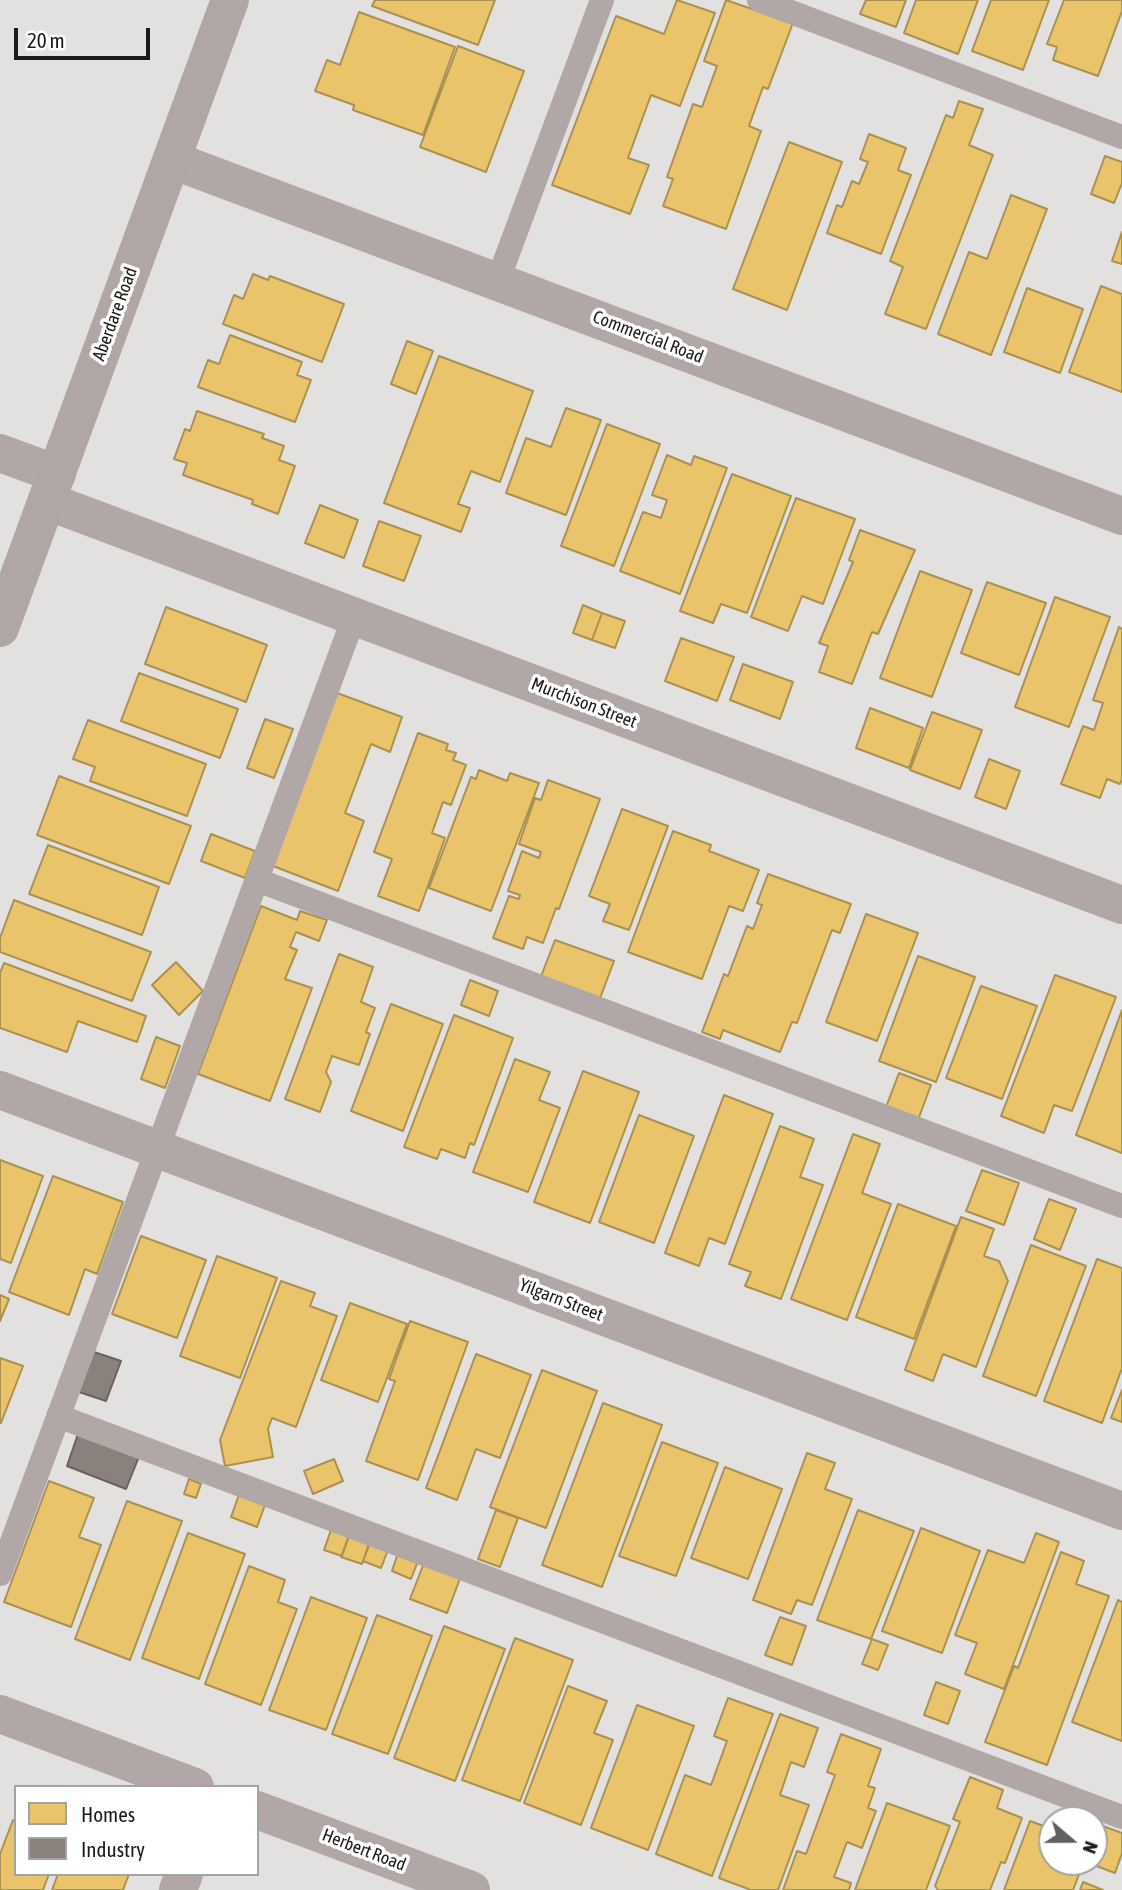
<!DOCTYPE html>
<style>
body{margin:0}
#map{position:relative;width:1122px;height:1890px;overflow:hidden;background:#e3e1df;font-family:"Asap Condensed",sans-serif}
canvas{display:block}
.legend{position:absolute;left:14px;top:1785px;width:245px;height:91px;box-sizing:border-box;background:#fff;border:2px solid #a4a3a3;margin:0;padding:9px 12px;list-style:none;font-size:21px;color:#1b1a18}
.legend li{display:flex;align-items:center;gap:14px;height:35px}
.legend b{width:35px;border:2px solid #a4a3a3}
.north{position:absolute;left:1038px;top:1806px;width:70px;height:70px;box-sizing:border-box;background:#fff;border:2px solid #a4a3a3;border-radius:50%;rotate:110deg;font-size:19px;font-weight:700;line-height:28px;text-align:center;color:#1b1a18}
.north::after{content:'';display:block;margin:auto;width:24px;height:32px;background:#61605e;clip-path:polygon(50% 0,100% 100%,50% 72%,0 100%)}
.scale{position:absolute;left:14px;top:28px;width:136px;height:32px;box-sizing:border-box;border:4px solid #1b1a18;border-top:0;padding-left:9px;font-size:21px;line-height:24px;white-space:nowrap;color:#1b1a18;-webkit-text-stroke:5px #fff;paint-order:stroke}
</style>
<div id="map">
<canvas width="1122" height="1890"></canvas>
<ul class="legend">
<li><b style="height:19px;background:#e9c46a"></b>Homes</li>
<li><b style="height:19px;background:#8a817c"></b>Industry</li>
</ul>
<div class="north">N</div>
<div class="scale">20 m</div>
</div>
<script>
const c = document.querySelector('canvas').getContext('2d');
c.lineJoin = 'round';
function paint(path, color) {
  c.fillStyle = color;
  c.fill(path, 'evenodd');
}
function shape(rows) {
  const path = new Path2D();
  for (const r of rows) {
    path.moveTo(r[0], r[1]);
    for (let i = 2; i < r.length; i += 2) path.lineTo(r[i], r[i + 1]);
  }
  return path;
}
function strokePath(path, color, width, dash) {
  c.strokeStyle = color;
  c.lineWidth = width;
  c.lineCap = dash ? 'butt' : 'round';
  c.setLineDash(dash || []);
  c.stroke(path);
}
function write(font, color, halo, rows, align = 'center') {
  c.font = font + ' "Asap Condensed",sans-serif';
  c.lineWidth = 7;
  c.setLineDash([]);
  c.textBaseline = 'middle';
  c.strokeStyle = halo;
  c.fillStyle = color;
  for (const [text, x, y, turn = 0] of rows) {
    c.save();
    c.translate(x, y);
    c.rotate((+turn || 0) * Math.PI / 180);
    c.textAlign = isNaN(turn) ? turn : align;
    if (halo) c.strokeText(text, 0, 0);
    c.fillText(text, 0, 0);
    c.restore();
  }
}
const homes = shape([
 [375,0,495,0,478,45,372,6,375,0],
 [677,0,715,13,680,106,651,95,628,158,649,165,630,214,552,185,616,16,664,34,677,0],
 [726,0,793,23,768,89,763,87,749,126,761,131,726,229,663,206,673,179,667,177,693,104,702,107,717,66,704,61,726,0],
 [866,0,906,0,896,27,860,14,866,0],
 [916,0,978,0,958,54,904,33,916,0],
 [991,0,1049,0,1023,70,972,51,991,0],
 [1064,0,1122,0,1122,11,1098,76,1053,60,1057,47,1047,44,1064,0],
 [359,12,455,47,423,135,353,110,354,105,315,91,327,60,340,65,359,12],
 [458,46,524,71,486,172,420,147,458,46],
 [959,101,983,109,969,145,993,155,926,329,885,314,903,267,890,261,946,115,953,118,959,101],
 [869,134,906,148,898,170,911,175,881,254,827,233,837,205,842,207,852,181,859,184,868,162,860,159,869,134],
 [789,142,842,162,787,310,733,289,789,142],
 [1105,156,1122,162,1122,183,1114,203,1091,194,1105,156],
 [1011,195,1047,209,991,355,938,334,969,252,987,259,1011,195],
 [1122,232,1122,264,1112,261,1122,232],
 [253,274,268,280,270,276,344,304,322,362,223,324,234,295,243,299,253,274],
 [1101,286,1122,294,1122,392,1069,372,1101,286],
 [1027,288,1083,309,1060,373,1004,352,1027,288],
 [230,335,302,362,297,375,311,380,295,422,198,387,208,360,219,364,230,335],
 [407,341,433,351,416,394,391,384,407,341],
 [439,356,533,391,500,482,471,471,458,504,470,508,461,532,384,503,439,356],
 [566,408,601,420,566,515,506,493,526,438,551,447,566,408],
 [197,411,264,434,262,438,284,446,279,460,295,466,278,514,252,504,253,500,183,475,187,463,174,459,185,429,190,431,197,411],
 [607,424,660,444,614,566,561,546,607,424],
 [667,455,691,465,694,456,727,468,680,594,620,571,643,512,661,518,667,500,652,495,667,455],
 [732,474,791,496,747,613,721,604,713,623,680,611,732,474],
 [796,498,855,519,823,604,802,596,788,631,751,617,796,498],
 [320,505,358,520,344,558,305,543,320,505],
 [379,521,421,536,404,581,363,566,379,521],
 [860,530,915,550,878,634,872,632,852,684,819,672,828,646,819,643,853,562,849,560,860,530],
 [920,571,972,590,932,697,880,678,920,571],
 [987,582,1046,603,1019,675,961,653,987,582],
 [1055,597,1110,617,1069,727,1015,707,1055,597],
 [583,605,602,613,592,640,573,633,583,605],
 [166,607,267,645,246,702,145,664,166,607],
 [602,613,625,621,615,648,592,640,602,613],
 [1119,627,1122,629,1122,779,1120,784,1107,779,1100,798,1061,784,1083,726,1094,730,1103,703,1093,700,1119,627],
 [681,638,734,657,717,701,665,681,681,638],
 [743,664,793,682,780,719,730,700,743,664],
 [139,673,238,709,220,758,121,721,139,673],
 [337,693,402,717,390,752,371,744,345,813,364,821,338,891,273,866,337,693],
 [870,708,923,728,909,768,856,748,870,708],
 [932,712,982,730,960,789,910,770,932,712],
 [265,719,293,729,274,778,247,768,265,719],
 [88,720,206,764,187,816,90,781,95,767,73,759,88,720],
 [418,733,448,744,446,750,456,753,453,760,466,765,451,805,443,802,432,833,445,838,419,911,378,896,392,859,374,852,418,733],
 [989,759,1020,771,1006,809,975,797,989,759],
 [479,770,507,781,510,773,539,783,491,911,429,888,471,777,476,779,479,770],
 [59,776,191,826,169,884,37,835,59,776],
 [548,780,600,799,559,909,556,908,543,943,527,937,523,949,493,938,509,896,519,899,520,895,508,891,522,851,539,858,541,852,519,844,535,798,541,800,548,780],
 [622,809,668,826,629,930,603,921,610,904,589,896,622,809],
 [673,831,711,845,709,851,759,870,743,911,729,906,702,979,628,952,673,831],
 [211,834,255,851,245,878,201,861,211,834],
 [48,845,159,887,142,935,29,894,48,845],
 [768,874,851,904,840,933,832,930,797,1023,792,1022,780,1052,723,1030,720,1039,702,1032,724,974,728,976,747,926,753,929,762,905,757,903,768,874],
 [14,900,151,952,132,1001,0,952,0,938,14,900],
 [261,906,297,920,300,911,327,920,319,941,296,932,290,947,297,950,285,979,312,988,270,1101,198,1074,261,906],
 [866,914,918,933,877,1041,826,1022,866,914],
 [555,940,614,961,599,1001,540,979,555,940],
 [339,954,373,967,361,1002,375,1008,366,1032,370,1034,359,1065,332,1056,326,1072,331,1082,320,1112,285,1099,339,954],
 [918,956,975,977,936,1082,879,1061,918,956],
 [176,962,203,991,179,1015,152,985,176,962],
 [4,963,146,1016,137,1042,78,1021,67,1052,0,1028,0,973,4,963],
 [1055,975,1116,997,1072,1111,1054,1105,1044,1133,1001,1116,1055,975],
 [470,980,498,991,489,1016,461,1005,470,980],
 [981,986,1037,1006,1002,1099,946,1078,981,986],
 [391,1004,443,1024,403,1131,351,1111,391,1004],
 [1122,1010,1122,1153,1076,1135,1122,1010],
 [454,1015,513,1038,474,1145,470,1143,465,1158,441,1149,437,1159,404,1147,454,1015],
 [156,1037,180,1046,165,1088,141,1079,156,1037],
 [515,1059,550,1072,539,1100,560,1108,528,1192,473,1172,515,1059],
 [583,1071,639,1092,590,1223,534,1202,583,1071],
 [899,1073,931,1085,918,1120,886,1107,899,1073],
 [724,1095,773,1114,725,1244,709,1238,699,1266,665,1253,724,1095],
 [639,1115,694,1136,654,1243,599,1222,639,1115],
 [780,1126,814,1139,800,1177,823,1185,781,1299,745,1286,751,1272,729,1264,780,1126],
 [853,1134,880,1144,862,1193,891,1204,847,1320,791,1299,853,1134],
 [0,1160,43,1176,11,1263,0,1259,0,1160],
 [982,1170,1019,1183,1004,1225,966,1211,982,1170],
 [53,1176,123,1202,97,1274,85,1269,69,1315,9,1292,53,1176],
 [1049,1199,1076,1209,1060,1250,1034,1239,1049,1199],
 [898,1204,956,1226,914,1339,856,1317,898,1204],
 [961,1217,994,1229,984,1256,999,1261,1008,1281,976,1367,943,1354,933,1381,905,1370,961,1217],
 [141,1236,206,1260,177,1338,112,1314,141,1236],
 [1031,1245,1086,1266,1036,1396,983,1376,1031,1245],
 [217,1256,277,1278,240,1378,180,1356,217,1256],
 [1097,1259,1122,1268,1122,1368,1102,1423,1044,1401,1097,1259],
 [281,1281,315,1293,310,1306,337,1316,296,1427,272,1418,268,1429,273,1457,225,1466,220,1440,281,1281],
 [0,1295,9,1299,0,1321,0,1295],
 [350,1303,407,1324,378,1402,321,1380,350,1303],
 [410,1321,468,1342,418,1480,366,1461,395,1381,389,1379,410,1321],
 [476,1354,531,1375,500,1458,476,1449,457,1500,426,1488,476,1354],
 [0,1358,23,1366,1,1423,0,1423,0,1358],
 [542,1370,597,1391,546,1528,490,1507,542,1370],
 [1122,1390,1122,1422,1111,1418,1122,1390],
 [603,1403,662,1425,602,1587,542,1565,603,1403],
 [662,1442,718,1463,676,1576,619,1556,662,1442],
 [807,1453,835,1463,825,1489,852,1499,812,1605,797,1600,791,1614,753,1600,807,1453],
 [334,1459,343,1481,313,1494,304,1471,334,1459],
 [725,1467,782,1489,748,1579,691,1558,725,1467],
 [189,1479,201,1484,196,1498,184,1494,189,1479],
 [49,1481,94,1498,79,1537,101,1545,71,1627,4,1602,49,1481],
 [240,1492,266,1502,257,1527,231,1517,240,1492],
 [127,1501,182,1521,130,1660,75,1639,127,1501],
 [496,1510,518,1518,500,1567,478,1559,496,1510],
 [858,1510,914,1531,871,1639,817,1620,858,1510],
 [332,1527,350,1533,342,1556,324,1550,332,1527],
 [921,1528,980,1551,942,1653,882,1631,921,1528],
 [188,1533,245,1554,199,1679,142,1658,188,1533],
 [350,1533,370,1541,362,1564,341,1557,350,1533],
 [1036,1533,1059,1542,1004,1689,965,1674,977,1643,955,1635,988,1550,1024,1563,1036,1533],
 [370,1543,388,1550,381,1568,363,1561,370,1543],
 [1061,1552,1084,1561,1076,1584,1109,1596,1047,1765,985,1742,1014,1666,1018,1668,1061,1552],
 [398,1553,418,1561,411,1579,392,1571,398,1553],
 [424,1563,461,1576,447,1613,410,1599,424,1563],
 [249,1566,285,1580,278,1602,297,1609,261,1705,205,1684,249,1566],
 [311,1597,367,1618,326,1730,269,1710,311,1597],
 [1118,1600,1122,1602,1122,1741,1072,1722,1118,1600],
 [377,1615,432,1636,388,1754,332,1734,377,1615],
 [780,1617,806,1626,792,1665,765,1655,780,1617],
 [444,1626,505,1649,455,1781,394,1758,444,1626],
 [515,1638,573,1660,520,1801,462,1780,515,1638],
 [872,1639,888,1645,878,1670,862,1664,872,1639],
 [936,1682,960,1691,948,1724,924,1715,936,1682],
 [568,1686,607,1701,594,1733,613,1740,581,1825,524,1803,568,1686],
 [728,1698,773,1714,712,1876,656,1854,685,1775,711,1785,727,1741,714,1736,728,1698],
 [637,1705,694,1726,648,1850,591,1828,637,1705],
 [780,1714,818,1728,804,1767,791,1762,780,1795,809,1805,778,1890,751,1890,719,1878,780,1714],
 [841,1734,881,1749,868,1786,875,1788,868,1808,876,1811,862,1848,847,1842,834,1877,851,1883,849,1890,783,1890,797,1851,806,1854,835,1775,827,1772,841,1734],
 [970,1777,1003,1790,997,1808,1022,1818,1005,1863,1001,1862,990,1890,938,1890,935,1886,960,1822,953,1819,970,1777],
 [887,1803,950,1826,926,1890,855,1890,887,1803],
 [13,1820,16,1821,16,1874,49,1874,43,1890,0,1890,0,1854,13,1820],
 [1030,1821,1052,1829,1052,1862,1084,1862,1073,1890,1004,1890,1030,1821],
 [1100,1825,1122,1833,1122,1853,1115,1873,1086,1862,1094,1862,1094,1842,1100,1825],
 [58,1874,129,1874,123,1890,52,1890,58,1874],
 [1083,1882,1103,1890,1080,1890,1083,1882]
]);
paint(homes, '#e9c46a');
strokePath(homes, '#ab9151', 2);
const industry = shape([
 [94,1352,121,1361,106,1401,79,1392,94,1352],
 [79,1431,140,1454,126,1489,67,1466,79,1431]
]);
paint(industry, '#8a817c');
strokePath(industry, '#69625e', 2);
strokePath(shape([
 [759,0,1122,137],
 [498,280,602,0],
 [257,880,1122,1206],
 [58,1416,1122,1817],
 [0,1574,354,617]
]), '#b1a7a6', 24);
strokePath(shape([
 [172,160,1122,516],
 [0,453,57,474],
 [47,501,1122,905],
 [0,1090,1122,1511],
 [178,1890,184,1874]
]), '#b1a7a6', 38);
strokePath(shape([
 [0,1714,195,1787],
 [257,1810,471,1890]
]), '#b1a7a6', 38);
strokePath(shape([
 [0,628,230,0]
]), '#b0a6a4', 38);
write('18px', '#1b1a18', '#fff', [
 ["Aberdare Road",115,314,-70],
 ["Commercial Road",648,337,21],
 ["Murchison Street",584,703,21],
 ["Yilgarn Street",561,1300,21],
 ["Herbert Road",364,1850,21]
]);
</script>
